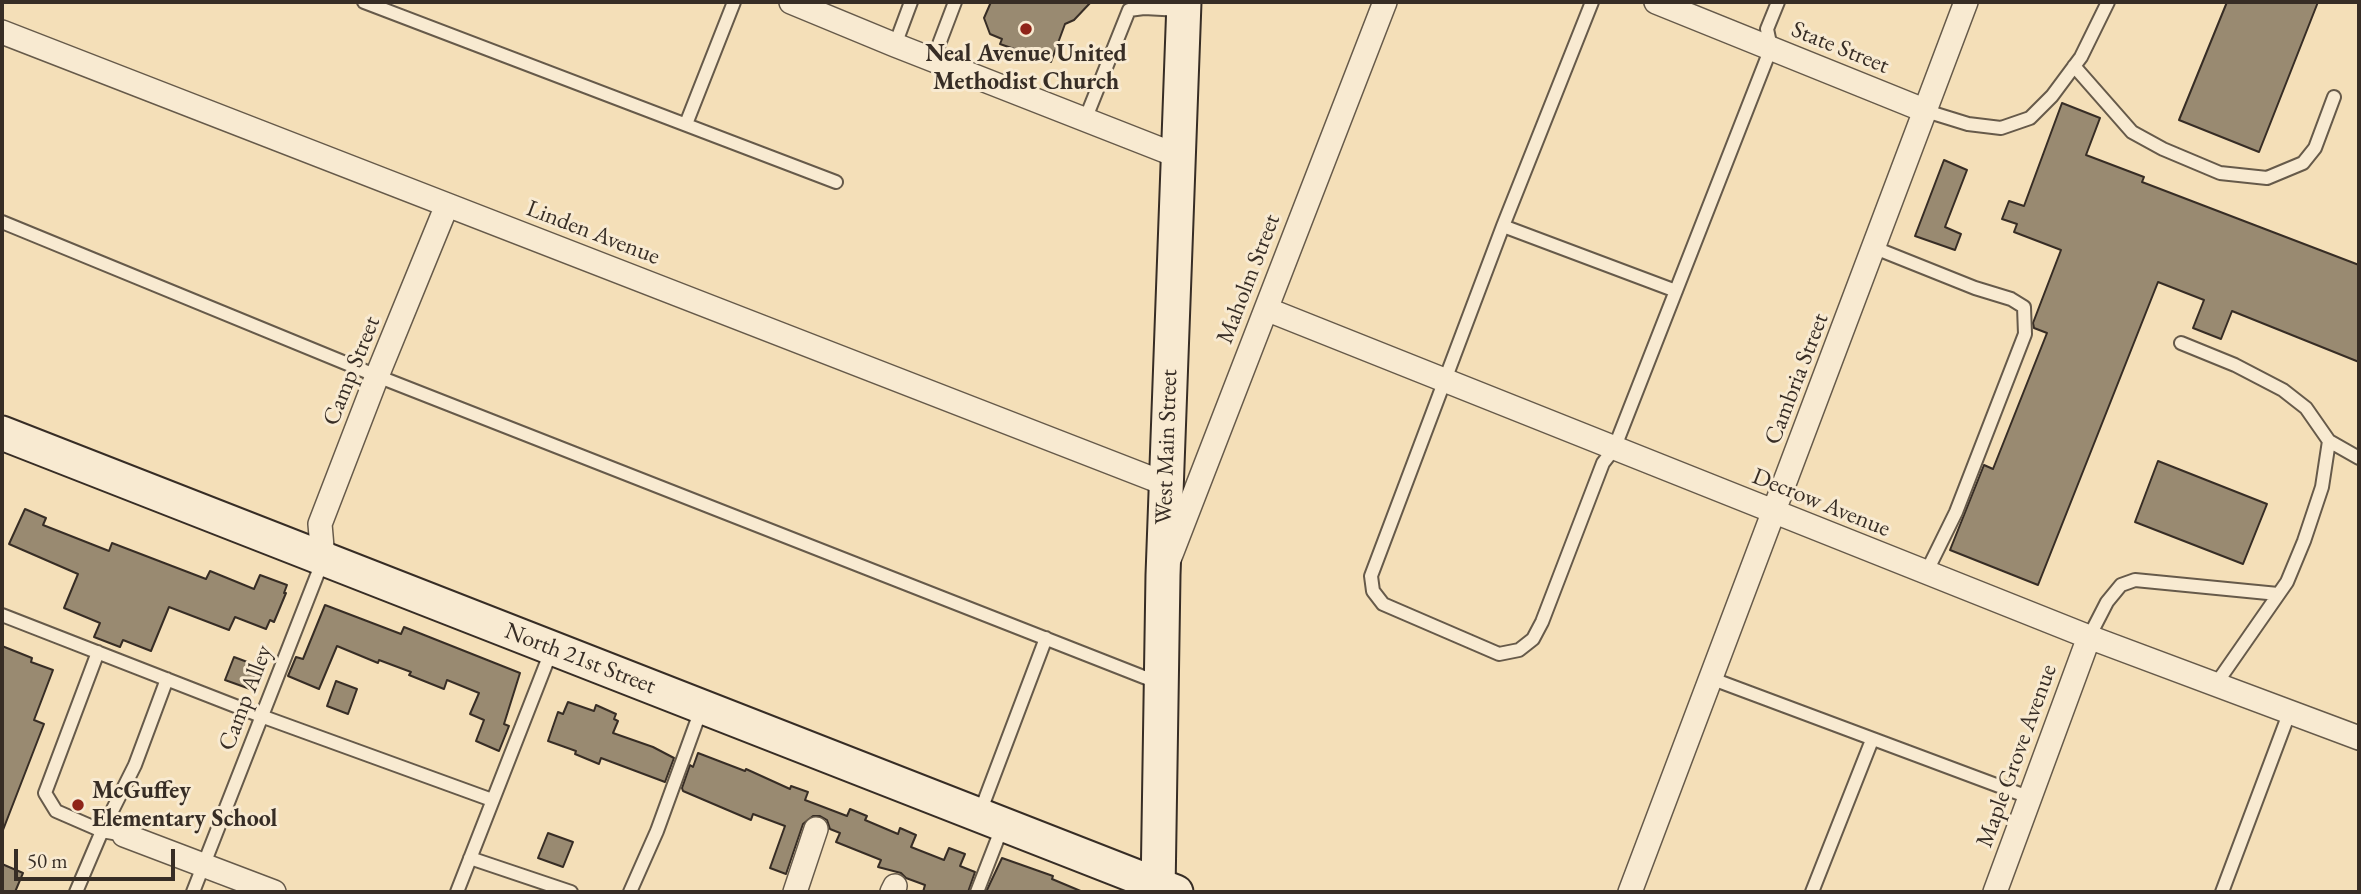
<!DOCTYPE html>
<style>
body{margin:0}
#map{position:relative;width:2361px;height:894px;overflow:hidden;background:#f4dfb8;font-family:"EB Garamond",serif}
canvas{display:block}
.frame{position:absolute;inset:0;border:4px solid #372d25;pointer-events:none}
.scale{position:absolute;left:14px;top:849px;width:161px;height:32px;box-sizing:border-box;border:4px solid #372d25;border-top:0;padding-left:9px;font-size:21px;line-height:24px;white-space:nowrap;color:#372d25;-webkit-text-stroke:5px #f8ead1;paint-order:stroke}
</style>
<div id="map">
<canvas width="2361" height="894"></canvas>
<div class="frame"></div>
<div class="scale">50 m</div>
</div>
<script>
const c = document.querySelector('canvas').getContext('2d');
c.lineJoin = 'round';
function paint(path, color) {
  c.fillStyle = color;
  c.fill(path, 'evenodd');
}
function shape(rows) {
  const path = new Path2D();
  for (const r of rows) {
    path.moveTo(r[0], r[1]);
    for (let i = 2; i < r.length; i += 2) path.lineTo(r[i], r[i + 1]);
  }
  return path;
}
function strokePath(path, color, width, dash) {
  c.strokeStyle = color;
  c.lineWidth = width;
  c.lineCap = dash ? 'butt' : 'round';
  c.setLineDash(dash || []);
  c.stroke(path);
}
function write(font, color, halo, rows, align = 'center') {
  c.font = font + ' "EB Garamond",serif';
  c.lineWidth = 6;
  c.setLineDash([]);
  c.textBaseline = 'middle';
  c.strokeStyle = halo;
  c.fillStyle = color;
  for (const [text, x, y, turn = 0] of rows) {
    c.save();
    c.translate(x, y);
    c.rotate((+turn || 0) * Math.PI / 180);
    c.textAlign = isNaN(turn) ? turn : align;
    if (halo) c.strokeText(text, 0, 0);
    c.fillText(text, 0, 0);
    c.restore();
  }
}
const building = shape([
 [991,2,1091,2,1074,20,1065,24,1051,62,1000,44,1002,39,990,34,984,18,991,2],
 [2227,2,2318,2,2259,152,2179,120,2227,2],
 [2062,103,2100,118,2086,155,2144,177,2142,182,2359,265,2359,362,2232,311,2221,339,2193,328,2204,300,2158,282,2038,585,1950,550,1984,465,1993,469,2047,333,2034,328,2033,323,2061,250,2014,232,2017,224,2002,219,2009,201,2024,206,2062,103],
 [1944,160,1967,170,1945,227,1961,234,1955,250,1915,236,1944,160],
 [2158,461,2267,504,2243,564,2135,522,2158,461],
 [25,509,46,518,43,525,109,551,112,543,206,579,210,571,254,589,260,575,287,585,284,593,286,593,274,622,270,620,266,629,235,617,229,630,169,607,151,651,123,640,120,647,94,637,100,623,64,608,78,574,9,544,25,509],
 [325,605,401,634,404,627,520,673,504,724,509,726,499,751,476,741,484,720,470,714,479,693,447,680,444,689,409,675,411,672,379,660,378,663,337,646,319,689,288,676,296,657,303,659,325,605],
 [2,646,32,658,31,662,53,670,34,720,44,724,3,830,2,646],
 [234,657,258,666,250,689,225,680,234,657],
 [336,681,357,689,348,714,327,706,336,681],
 [568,702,594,711,596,705,616,714,614,719,618,721,613,733,653,747,674,758,665,782,601,758,599,764,575,754,576,751,548,741,558,712,563,714,568,702],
 [698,753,745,771,746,769,790,789,791,786,808,792,805,800,847,816,850,809,867,816,865,820,898,834,900,828,916,835,911,847,944,860,949,848,965,854,960,866,975,872,968,892,923,892,925,885,906,878,901,873,878,867,881,860,836,842,840,833,830,829,827,820,820,816,813,816,803,824,786,874,770,868,785,826,753,814,751,820,683,791,682,788,690,765,693,767,698,753],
 [548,833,573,842,563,867,538,858,548,833],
 [1002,858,1053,876,1052,879,1083,892,986,892,1002,858],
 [2,864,23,873,15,892,2,892,2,864]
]);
paint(building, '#998a71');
strokePath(building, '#372d25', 2);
const service = shape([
 [364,2,836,182],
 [1592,2,1503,226,1371,576,1373,591,1383,604,1499,654,1519,650,1533,639,1542,622,1603,463,1614,449,1771,48,1767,29,1778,2],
 [895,45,911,2],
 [933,60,955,2],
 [2074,66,2132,132,2163,149,2220,173,2267,178,2303,163,2315,148,2334,97],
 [1926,111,1968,124,2001,128,2030,118,2052,96,2081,57,2108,2],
 [1085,120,1129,10,1144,8,1181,10],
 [686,124,734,2],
 [2,222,377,376,1159,683],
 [1503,226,1676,291],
 [1875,248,1975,288,2011,299,2024,307,2025,334,1956,512,1926,573],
 [2181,343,2235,365,2283,390,2306,408,2329,441,2322,487,2304,541,2287,582,2216,684],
 [2329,441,2359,458],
 [2,615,261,716,492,800],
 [2089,637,2107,602,2121,585,2135,580,2278,594],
 [98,652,45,793,56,811,102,831,124,835],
 [1710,678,2031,798],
 [979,815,1046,638],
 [470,858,571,892],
 [76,892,102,831,135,765,167,679],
 [193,892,323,560],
 [457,892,552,649],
 [630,892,657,831,702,707],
 [977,892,1003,825],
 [1812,892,1872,740],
 [2222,892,2290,711]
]);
const minor = shape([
 [791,2,895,45,1178,156],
 [1656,2,1926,111],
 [2,32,1166,484],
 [1266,309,2089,637,2359,738],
 [1170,557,1385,2],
 [323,559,320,524,377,376,447,205],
 [124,835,274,892],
 [795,892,816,829],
 [892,892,895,886],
 [1630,892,1966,2],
 [1995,892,2089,637]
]);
const secondary = shape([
 [2,433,1176,892],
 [1158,892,1163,575,1184,2]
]);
strokePath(service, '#665a4a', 16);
strokePath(minor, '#665a4a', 26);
strokePath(secondary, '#372d25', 37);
strokePath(service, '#f8ead1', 12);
strokePath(minor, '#f8ead1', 23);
strokePath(secondary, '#f8ead1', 33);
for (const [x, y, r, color] of [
 [1026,29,7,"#8f2418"],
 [78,805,7,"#8f2418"]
]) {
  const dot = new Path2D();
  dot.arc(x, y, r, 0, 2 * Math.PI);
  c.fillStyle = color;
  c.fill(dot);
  strokePath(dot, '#f8ead1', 2.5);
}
write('24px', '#372d25', '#f8ead1', [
 ["State Street",1840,48,22],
 ["Linden Avenue",593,233,21],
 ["Maholm Street",1249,279,-69],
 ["Camp Street",352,371,-68],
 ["Cambria Street",1797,379,-69],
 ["West Main Street",1167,447,-88],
 ["Decrow Avenue",1821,503,22],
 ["North 21st Street",580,659,21],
 ["Camp Alley",246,698,-69],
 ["Maple Grove Avenue",2017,756,-70]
]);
write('bold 24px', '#372d25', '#f8ead1', [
 ["Neal Avenue United",1026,54],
 ["Methodist Church",1026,82],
 ["McGuffey",92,791,"left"],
 ["Elementary School",92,819,"left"]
]);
</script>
